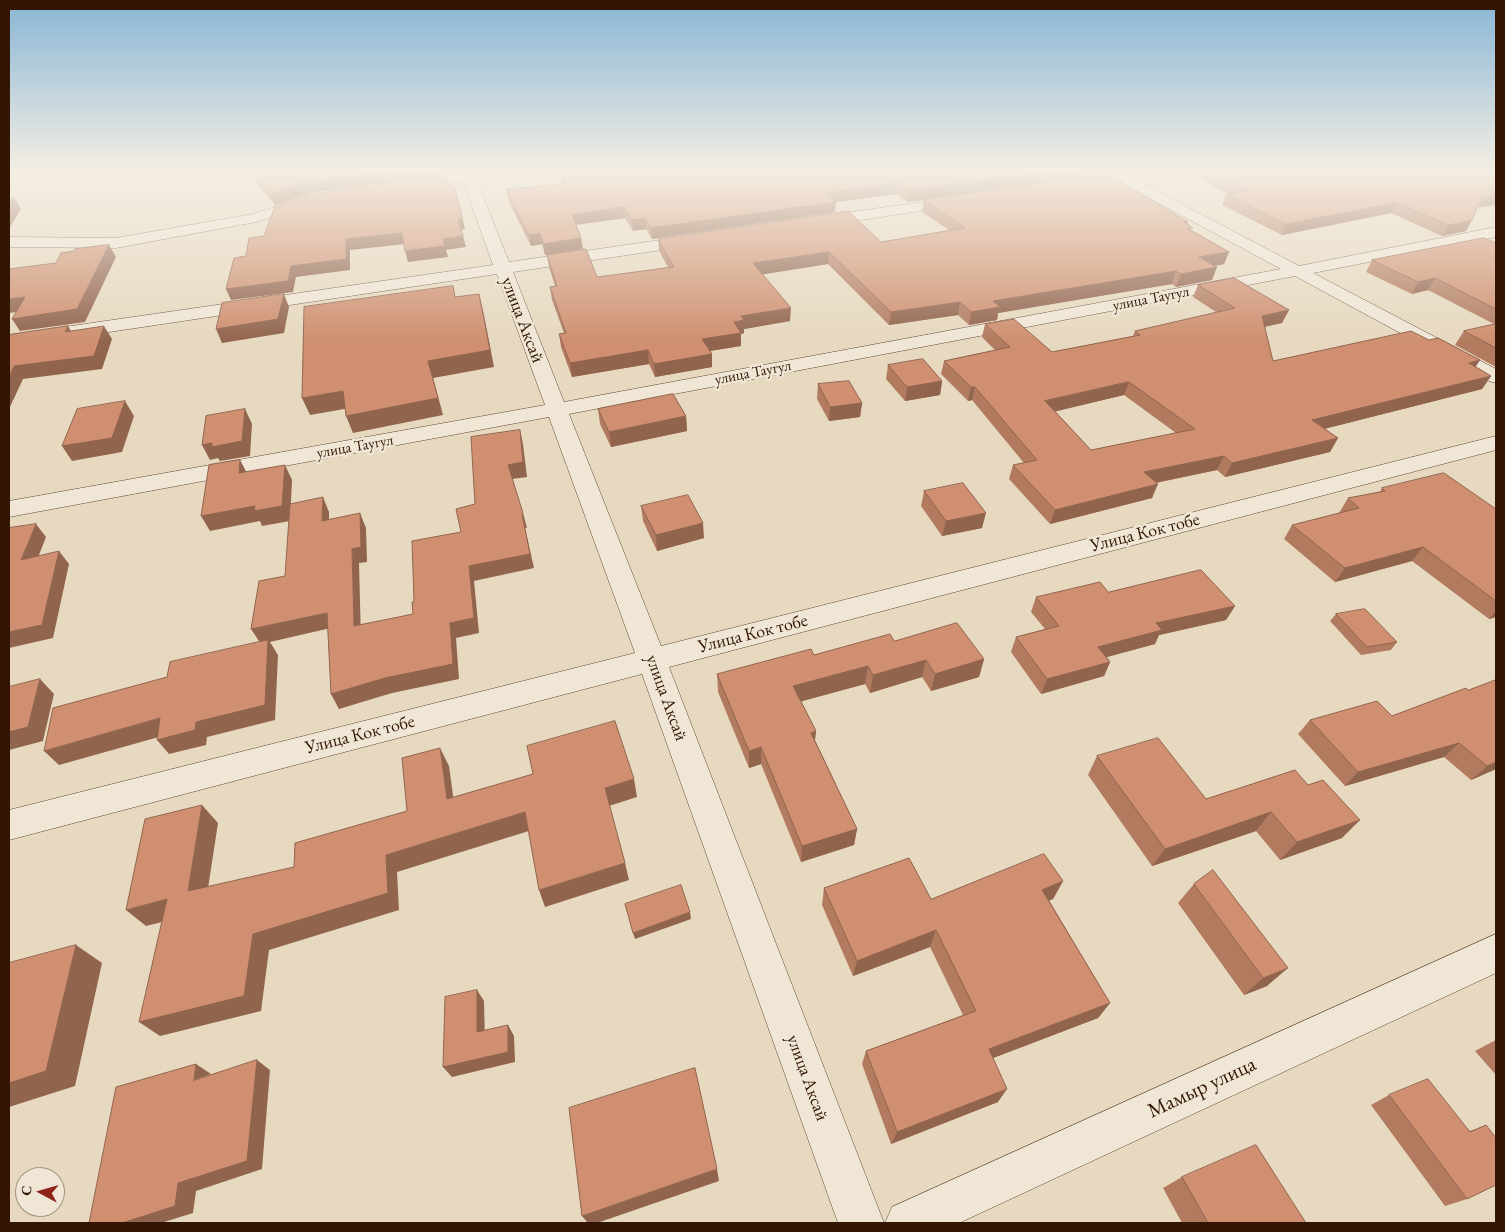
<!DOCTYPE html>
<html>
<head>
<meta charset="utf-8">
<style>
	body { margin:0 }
	#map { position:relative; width:1505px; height:1232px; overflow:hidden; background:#e7d9c0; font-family:"EB Garamond",serif }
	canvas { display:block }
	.frame { position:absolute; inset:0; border:10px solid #321502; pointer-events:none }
	.north { position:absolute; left:15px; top:1167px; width:50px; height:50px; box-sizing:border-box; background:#efe6d6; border:1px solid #a39281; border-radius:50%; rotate:276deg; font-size:14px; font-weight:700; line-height:20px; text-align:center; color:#321502 }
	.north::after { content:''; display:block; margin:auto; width:18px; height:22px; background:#8f2418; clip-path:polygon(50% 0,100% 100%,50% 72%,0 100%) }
</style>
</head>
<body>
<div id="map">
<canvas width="1505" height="1232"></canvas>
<div class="frame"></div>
<div class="north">С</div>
</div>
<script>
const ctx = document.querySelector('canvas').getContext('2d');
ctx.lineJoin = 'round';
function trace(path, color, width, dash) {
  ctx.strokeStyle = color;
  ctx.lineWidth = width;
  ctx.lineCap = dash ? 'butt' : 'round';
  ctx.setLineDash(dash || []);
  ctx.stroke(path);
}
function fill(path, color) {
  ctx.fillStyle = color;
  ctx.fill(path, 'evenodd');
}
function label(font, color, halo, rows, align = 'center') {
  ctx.font = font + ' "EB Garamond",serif';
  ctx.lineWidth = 5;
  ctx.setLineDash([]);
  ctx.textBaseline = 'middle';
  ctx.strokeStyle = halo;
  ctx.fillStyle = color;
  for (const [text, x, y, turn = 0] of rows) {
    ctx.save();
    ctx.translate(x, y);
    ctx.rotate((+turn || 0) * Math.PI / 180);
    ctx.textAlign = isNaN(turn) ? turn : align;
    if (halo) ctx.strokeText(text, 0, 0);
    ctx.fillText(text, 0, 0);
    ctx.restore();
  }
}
const minor = new Path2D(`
	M465,170H518L511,174L477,179V182L509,262L695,235L701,237L703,240L701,243L695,245L513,272L564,402L1281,269L1118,181L1076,187L1069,183L1071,180L1108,174L1115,170L1122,172L1171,170L1164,174L1134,179L1299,266L1496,227V237L1313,273L1496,369V383L1489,381L1295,276L569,414L661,646L1496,436V450L669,667L884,1223H838L642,674L9,840V810L635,653L549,417L9,517V501L545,405L497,274L9,347V335L493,265L463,181L411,188L404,184L411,180L465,172Z
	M309,196L314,197L316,200L314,203L256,222L116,248L9,247V237L116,238L253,214Z
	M959,197L964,198L966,201L964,204L816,227L811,225L808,222L811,219L816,217Z
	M1496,934V973L959,1223H885L892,1207Z`);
const wall = new Path2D(`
	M276,170H446L447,174L315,192L275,205L261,189L256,179Z
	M564,170H1086L1085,176L907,202L896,194L836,202L835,212L652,239L646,229L633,231L625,218L576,225L581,238L583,249L545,255L542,244L531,246L508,200L506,189L562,184L560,172L564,171Z
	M1184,170H1496V205L1479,207H1478L1472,220L1466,231L1442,236L1391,213L1282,235L1222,205L1226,194H1229Z
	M924,200L1188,222L1187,224L1192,231L1229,252L1224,264L1214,266L1212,280L1176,287L1172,284L998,313L997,320L969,325L958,315L889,325L828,264L762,274L790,321L744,329V333L741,334V346L710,351L712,354V367L655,377L649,364L572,377L561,347L559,334L564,333L552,300L550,287L555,286L549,267L547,255L597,277L668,267L659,251L658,239L881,242L949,230L922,212Z
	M1496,243V367L1455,345L1464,331L1494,324L1428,290L1412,294L1366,272L1372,260Z
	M1198,285L1289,310L1282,323L1265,327L1273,361L1476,367L1491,376L1482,389L1324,429L1338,438L1330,452L1225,477L1217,470L1156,483L1152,498L1050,524L1009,479L1013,465L1024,463L972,400L968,401L941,374L944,361L995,350L982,337L985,324L1052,352L1133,336L1135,331L1216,312L1193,297ZM1124,395L1176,433L1091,450L1055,411Z
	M888,365L942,381L940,395L905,401L886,379Z
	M818,384L862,403L860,417L829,421L817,399Z
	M598,409L686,416L687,431L611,447L600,424Z
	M1382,488L1496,509V617L1489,619L1412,561L1335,582L1284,539L1292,525L1339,513L1348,498L1380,492Z
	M924,491L982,528L942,536L921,506Z
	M641,506L704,538L657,551L643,521Z
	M1108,592L1235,606L1226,620L1159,635L1155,644L1107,657L1110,662L1104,676L1041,694L1011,652L1016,637L1045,629L1031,612L1036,597Z
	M1336,614L1397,642L1391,650L1361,655L1330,621Z
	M894,641L984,659L979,677L931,691L922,677L870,693L865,684L801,701L816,731L815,740L857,829L854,845L801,862L761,764L749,768L718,692L717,674L814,655Z
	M1466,688L1496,769L1471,780L1444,757L1345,786L1298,734L1310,720L1392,716Z
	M1097,756L1206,799L1295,770L1342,838L1280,860L1256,831L1152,866L1088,775Z
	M1213,870L1267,986L1244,995L1178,903L1194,884Z
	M1063,881L1053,899L1049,900L1110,1003L1098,1018L993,1058L998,1102L891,1144L862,1064L866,1051L963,1015L930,947L853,976L822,905L824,888L931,899Z
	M1496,1040V1075L1475,1051Z
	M1389,1095L1470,1131L1486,1125L1467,1199L1445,1206L1371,1105Z
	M1182,1177L1306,1223H1182L1163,1188Z`);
const shadedWall = new Path2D(`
	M395,170H446L447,174L315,192L275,205L270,194L311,182Z
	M1056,170H1086L1085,176L907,202L908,191Z
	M897,184L896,194L836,202L835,212L652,239L651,228L826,193Z
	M1496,195V205L1479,207L1485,197Z
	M14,198L21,209L9,229V206Z
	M459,203L465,229L461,230L458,220Z
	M1396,203L1391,213L1282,235L1286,224Z
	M624,207L625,218L573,225L572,215Z
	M645,218L646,229L633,231L632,220Z
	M1472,220L1466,231L1442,236L1449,225Z
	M402,233L405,244L350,250V270L296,277L293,292L231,300L226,289L291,266L346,239Z
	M540,233L542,244L531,246L529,235Z
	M463,236L466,247L446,250L448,257L408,262L405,251L443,239Z
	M581,238L583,249L545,255L543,244Z
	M109,245L116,257L85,322L20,331L12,319Z
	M829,252L828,264L753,276V263Z
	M1229,252L1224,264L1194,269L1199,257Z
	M1217,267L1212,280L1176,287L1181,274Z
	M1176,271L1172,284L998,313L997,320L969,325L971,312L993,301Z
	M1435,278L1428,290L1412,294L1418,282Z
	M284,294L289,307L284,333L222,343L216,329Z
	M479,294L483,310L494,367L433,378L443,415L353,433L346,416L428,361Z
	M25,297L33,310L9,313V299Z
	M960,302L958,315L889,325L891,312Z
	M791,308L790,321L744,329V333L741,334V346L703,352L702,339L734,322L741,316Z
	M1289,310L1282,323L1256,328L1262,316Z
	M68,326L76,339L65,332Z
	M104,326L112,339L102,369L23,379L9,409V377L14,366Z
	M648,350L649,364L572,377L570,363Z
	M712,354V367L655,377L654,364Z
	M1480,360L1471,374L1469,363Z
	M1491,376L1482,389L1304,434L1312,420Z
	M942,381L940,395L905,401L907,387Z
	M1129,382L1124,395L1041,415L1045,401Z
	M971,387H975L972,400L968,401Z
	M343,391L350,408L310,415L302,398Z
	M125,401L134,416L122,452L72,461L62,446Z
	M862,403L860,417L829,421L830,407Z
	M245,409L252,424L250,456L220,461L218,458L210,460L202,445Z
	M686,416L687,431L611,447L609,432Z
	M520,430L523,444L527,477L512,479L508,465Z
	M1338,438L1330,452L1225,477L1232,463Z
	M1224,456L1217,470L1139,486L1144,472Z
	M240,460L248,475L239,473Z
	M285,465L292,480L290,521L262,526L260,521L210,531L201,516Z
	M1158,484L1152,498L1050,524L1055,510Z
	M323,497L329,512V535L322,521Z
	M360,513L366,528L367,562L359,563L361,640L354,626L352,549Z
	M523,513L527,528H525L534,568L474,581L479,633L456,638L459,679L392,693L339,709L331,694L450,623L469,566L522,514Z
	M986,513L982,528L942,536L946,521Z
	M703,523L704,538L657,551L656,535Z
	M36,524L46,537L32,573L21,560Z
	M1423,547L1412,561L1335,582L1345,568Z
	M59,551L69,564L53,638L9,648V632Z
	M1235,606L1226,620L1159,635L1155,644L1092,661L1098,647L1156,623Z
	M1496,611V617L1489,619Z
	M327,613L335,627L270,642L278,655L275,720L207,737L206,745L169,754L157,740L196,722L261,644L251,629Z
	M984,659L979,677L931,691L935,674Z
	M926,660L922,677L870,693L873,675Z
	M1110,662L1104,676L1041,694L1047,679Z
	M868,666L865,684L792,704L793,686Z
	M40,679L54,694L43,741L9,750V732Z
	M160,718L173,733L59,765L44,751Z
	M816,731L814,748L811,733Z
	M1459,743L1444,757L1345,786L1358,772Z
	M761,747V764L749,768V751Z
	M440,748L449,766L456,817L447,799Z
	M1496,762V769L1471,780L1487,766Z
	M634,779L637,797L609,806L605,788Z
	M202,805L218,823L205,908L188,891Z
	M525,812L532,830L397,872L399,910L269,950L261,1011L160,1036L139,1022L253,934L386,855Z
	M1271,812L1256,831L1152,866L1165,849Z
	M1360,820L1342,838L1280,860L1297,842Z
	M857,829L854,845L801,862L802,846Z
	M625,863L629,880L545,907L539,890Z
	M1063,881L1053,899L1033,907L1042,890Z
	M167,899L186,916L146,926L126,910Z
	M690,912L691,919L635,939L633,933Z
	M936,930L930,947L853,976L857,961Z
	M76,945L102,963L75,1086L9,1107V1083Z
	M1288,968L1267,986L1244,995L1263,978Z
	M477,990L484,1001L485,1043L477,1032Z
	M1110,1003L1098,1018L980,1063L989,1049Z
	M508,1025L514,1036L515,1062L452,1077L443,1067Z
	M257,1060L270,1070L262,1169L196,1191L193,1213L161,1223H122L178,1183Z
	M196,1064L211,1074L194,1080Z
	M1007,1089L998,1102L891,1144L897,1132Z
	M717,1169L719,1181L597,1223H588L582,1216Z`);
const building = new Path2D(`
	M276,170H395L311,182L270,194L256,179Z
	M565,170H1056L908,191L897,184L826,193L836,202L651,228L645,218L632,220L624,207L572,215L581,238L543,244L540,233L529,235L506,189L565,184L560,172L565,171Z
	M1206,170H1496V195L1485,197L1482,196L1472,220L1449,225L1396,203L1286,224L1226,194L1246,191Z
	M1106,174L1137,191L1188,222H1184L1193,228H1187L1229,252L1199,257L1217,267L1181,274L1176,271L993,301L1000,307L971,312L960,302L891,312L829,252L753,263L791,308L741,316L744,320L734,322L741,333L702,339L712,354L654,364L648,350L570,363L559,334L566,333L550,287L557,286L547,255L586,249L597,277L674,267L658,239L848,211L881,242L965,228L924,200Z
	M446,175L449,187L454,186L459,203L462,219L458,220L463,236L443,239L445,246L405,251L402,233L346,239V259L291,266L288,281L226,289L234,258L246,256L249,238L264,236L275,206L314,194Z
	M9,198H14L9,206Z
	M1484,238L1496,243V309L1435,278L1418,282L1372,260Z
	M109,245L77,309L12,319L25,297L9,299V269L56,263L61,253L74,251L75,249Z
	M1234,278L1289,310L1262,316L1273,361L1411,331L1429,340L1438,338L1480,360L1469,363L1491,376L1312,420L1338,438L1232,463L1224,456L1144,472L1158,484L1055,510L1013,465L1037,460L975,387H971L944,361L1010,347L985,324L1014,319L1052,352L1140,335L1135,331L1235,308L1198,285ZM1129,382L1195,429L1091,450L1045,401Z
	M453,286L455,297L479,294L490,350L428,361L438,398L346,416L343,391L302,398L304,307Z
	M284,294L278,319L216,329L222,303Z
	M1496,324V348L1464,331Z
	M68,326L65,332L104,326L94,356L14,366L9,377V335Z
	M923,359L942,381L907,387L888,365Z
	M849,381L862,403L830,407L818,384Z
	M673,394L686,416L609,432L598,409Z
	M125,401L112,438L62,446L77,409Z
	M245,409L242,441L212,447V443L202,445L206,416Z
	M520,430L523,462L508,465L523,513L522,514L530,554L469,566L474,618L450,623L453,664L385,678L331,694L327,613L251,629L259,581L285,576L290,504L323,497L322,521L360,513L361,547L352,549L354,626L413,614L412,602H414L412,541L461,532L456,509L475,504L471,437Z
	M240,460L239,473L285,465L282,506L254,511L255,506L201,516L209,465Z
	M1444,473L1496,509V601L1423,547L1345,568L1292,525L1359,508L1348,498L1385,491L1382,488Z
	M963,483L986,513L946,521L924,491Z
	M688,495L703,523L656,535L641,506Z
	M36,524L21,560L59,551L42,625L9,632V528Z
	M1201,570L1235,606L1156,623L1162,630L1098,647L1110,662L1047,679L1016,637L1059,626L1036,597L1100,582L1108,592Z
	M1365,609L1397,642L1367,647L1336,614Z
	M957,623L984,659L935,674L926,660L873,675L868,666L793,686L816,731L811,733L857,829L802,846L761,747L749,751L717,674L811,649L814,655L890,634L894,641Z
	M268,640L265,705L196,722L195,730L157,740L160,718L44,751L53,708L167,677L170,662Z
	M40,679L28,727L9,732V687Z
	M1496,680V762L1487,766L1459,743L1358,772L1310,720L1377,701L1392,716L1466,688L1468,690Z
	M615,721L634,779L605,788L625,863L539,890L525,812L386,855L388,893L253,934L244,996L139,1022L167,899L126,910L145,819L202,805L188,891L294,867L295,843L407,811L402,758L440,748L447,799L533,774L527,746Z
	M1158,738L1206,799L1295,770L1308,785L1323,780L1360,820L1297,842L1271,812L1165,849L1097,756Z
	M1044,854L1063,881L1042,890L1110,1003L989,1049L1007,1089L897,1132L866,1051L976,1011L936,930L857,961L824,888L909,858L931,899Z
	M1213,870L1288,968L1263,978L1194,884Z
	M681,885L690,912L633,933L625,904Z
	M76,945L46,1071L9,1083V963Z
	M477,990V1032L508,1025V1052L443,1067L445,997Z
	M257,1060L247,1161L178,1183L175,1206L122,1223H89L116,1087L196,1064L194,1080Z
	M695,1068L717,1169L582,1216L569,1108Z
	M1428,1079L1470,1132L1486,1125L1496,1138V1185L1467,1199L1389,1095Z
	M1256,1145L1306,1223H1208L1182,1177Z`);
const farStreetnames = [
	["улица Таугул",1151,299,-11],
	["улица Таугул",753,373,-11],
	["улица Таугул",355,447,-10]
];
const streetNames = [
	["улица Аксай",522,320,69],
	["Улица Кок тобе",1145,533,-14],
	["Улица Кок тобе",753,634,-14],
	["улица Аксай",666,698,70],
	["Улица Кок тобе",360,735,-14],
	["улица Аксай",807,1078,70]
];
const nearStreetnames = [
	["Мамыр улица",1202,1088,-25]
];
trace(minor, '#5f4632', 1);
fill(minor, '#efe6d6');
fill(wall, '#b27b60');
fill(shadedWall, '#91644e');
fill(building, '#cf8f70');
trace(building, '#91644e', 1);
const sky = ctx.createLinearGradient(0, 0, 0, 342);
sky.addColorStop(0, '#89b6d6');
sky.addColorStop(0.5, '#f4eee3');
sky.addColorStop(1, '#f4eee300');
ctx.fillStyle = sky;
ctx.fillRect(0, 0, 1505, 342);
label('15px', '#321502', '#efe6d6', farStreetnames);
label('18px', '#321502', '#efe6d6', streetNames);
label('21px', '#321502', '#efe6d6', nearStreetnames);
</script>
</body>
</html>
